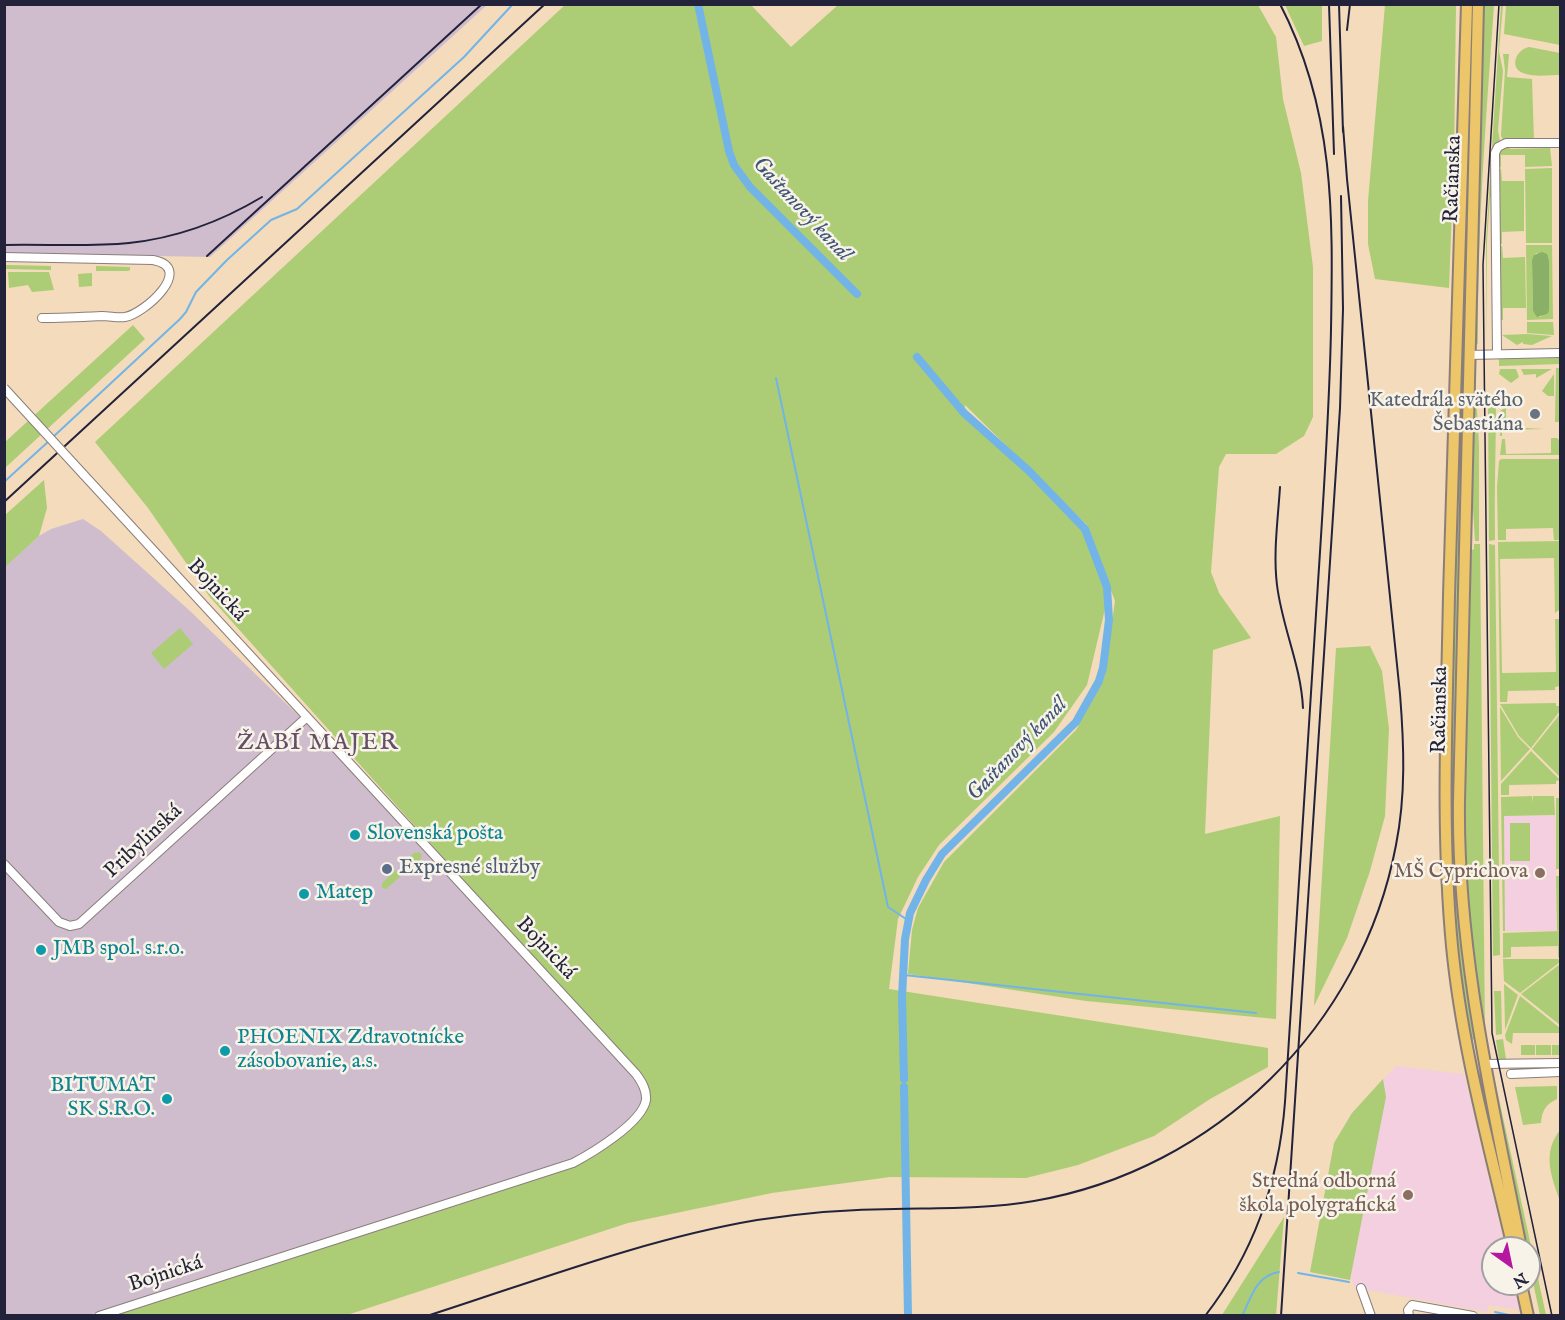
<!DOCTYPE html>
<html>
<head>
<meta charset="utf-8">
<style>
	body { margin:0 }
	#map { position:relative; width:1565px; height:1320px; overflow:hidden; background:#f3dbbb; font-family:"IM FELL English",serif }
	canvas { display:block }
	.frame { position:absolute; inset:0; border:6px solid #22223b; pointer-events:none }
	.north { position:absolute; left:1481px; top:1236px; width:60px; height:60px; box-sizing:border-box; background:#f7f3e8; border:2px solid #a29fa3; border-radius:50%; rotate:147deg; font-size:16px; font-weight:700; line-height:24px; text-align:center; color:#22223b }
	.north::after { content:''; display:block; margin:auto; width:21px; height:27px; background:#b5179e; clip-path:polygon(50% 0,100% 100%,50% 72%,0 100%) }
</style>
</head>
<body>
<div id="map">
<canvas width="1565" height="1320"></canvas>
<div class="frame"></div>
<div class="north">N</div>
</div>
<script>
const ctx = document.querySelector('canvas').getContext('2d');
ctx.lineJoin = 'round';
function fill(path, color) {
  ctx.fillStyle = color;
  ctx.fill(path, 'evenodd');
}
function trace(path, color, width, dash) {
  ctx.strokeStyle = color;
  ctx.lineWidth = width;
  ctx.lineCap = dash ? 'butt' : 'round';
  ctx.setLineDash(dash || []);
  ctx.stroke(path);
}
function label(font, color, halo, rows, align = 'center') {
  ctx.font = font + ' "IM FELL English",serif';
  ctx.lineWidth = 5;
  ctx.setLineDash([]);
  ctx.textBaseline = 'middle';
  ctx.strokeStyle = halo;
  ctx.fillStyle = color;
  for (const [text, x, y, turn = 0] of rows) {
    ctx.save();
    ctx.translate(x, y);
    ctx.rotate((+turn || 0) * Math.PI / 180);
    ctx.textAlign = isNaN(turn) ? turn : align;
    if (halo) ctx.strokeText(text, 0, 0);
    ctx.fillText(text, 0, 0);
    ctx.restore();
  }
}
const built = new Path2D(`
	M1555,815L1556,931H1505L1504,816Z
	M1396,1066L1464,1074L1505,1248H1493V1284H1514L1520,1310L1489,1305L1487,1312L1378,1292L1355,1288L1352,1279L1310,1272L1334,1143L1352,1113Z`);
const industrial = new Path2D(`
	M5,4H487V5L210,257L5,253Z
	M83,519L101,531L190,611L325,741L642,1080L644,1109L589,1157L394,1224L88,1315H5L4,567L39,536L51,529Z`);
const green = new Path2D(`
	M1474,4L1467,331H1465L1472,5Z
	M565,5H751L791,47L838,5H1258L1276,37L1283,99L1301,173L1313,267V417L1304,436L1276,454H1226L1219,467L1211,572L1219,593L1251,638L1213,650L1205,834L1280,816L1276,1019L1086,1001L908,974L912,930L918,908L944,862L1076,730L1104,679L1115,601L1087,525L965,405L964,413L1029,471L1085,529L1109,592L1087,685L1054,732L939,845L918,877L898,919L889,989L1268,1048V1067L1210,1099L1154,1136L1078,1165L1026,1178L890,1177L772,1193L628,1223L347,1315L88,1316L394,1224L589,1157L644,1109L642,1080L209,596L148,508L95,442Z
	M1285,5H1322V41L1304,46Z
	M1385,5H1456L1454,155L1449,288L1375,279L1368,244V201Z
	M1483,5H1494C1486,118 1477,231 1478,345L1475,339Z
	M1501,5H1503L1499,51L1503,71L1498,130L1500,142L1493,196L1490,197L1487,242V345L1486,242Z
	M1506,5H1560V45L1504,34Z
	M1529,47L1560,53V75C1550,75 1536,77 1526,74C1508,70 1515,50 1529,47Z
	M1503,54H1509L1507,77L1532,79L1534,141L1505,142L1501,136L1505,70Z
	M1509,145L1510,149L1550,148L1552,166L1525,167V155H1501V167H1497C1498,155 1497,150 1509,145Z
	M1552,168V243H1526L1525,169Z
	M1497,169H1501L1502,181H1524V231L1502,232V244H1498Z
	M1526,245H1552L1553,319L1527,320ZM1536,253L1548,257L1549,260V311L1540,317L1533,311L1532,260Z
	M1498,246H1502L1503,258L1525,257L1526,308H1503V320H1499Z
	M6,265L51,266V270L6,269Z
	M96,266L130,267V270L128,271H96Z
	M8,272H49L54,290L32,292L28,285L9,288Z
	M92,273V286L79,287L78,274Z
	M1527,322H1553L1554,335L1527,333Z
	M133,325L145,339L5,468V442Z
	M1527,334L1552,336L1532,345L1523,344V342L1517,345L1502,335Z
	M1560,358V364L1499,366V359Z
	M1556,368H1560V422H1555Z
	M1500,369H1516L1519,377L1511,383L1499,374Z
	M1521,369H1552L1536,378V374L1524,375Z
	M1461,374H1464L1454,826L1461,935L1475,1039L1470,1040L1462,994L1452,899L1449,785Z
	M1554,374V396H1548L1542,391Z
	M1475,375L1479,445V541H1475L1471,479Z
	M1490,402H1496C1496,448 1494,494 1495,540L1489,541L1488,405Z
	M1506,407V427L1544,429L1502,430V436H1500V411Z
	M1551,438H1557L1560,441V455H1500L1502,439H1505L1506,454L1551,453Z
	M1501,459H1560V540H1554L1553,528L1506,529V540H1498L1497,487L1499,461Z
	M44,480L47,508L39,536L5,567V515Z
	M1560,541V605H1559V610L1555,613L1554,558L1500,559L1502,673L1556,672L1555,619H1560V686L1555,687V690L1508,691L1507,702H1500L1498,542Z
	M1474,544H1480L1485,1036L1472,962L1463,831L1468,598L1472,550L1474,549Z
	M1489,544L1495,545L1500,955L1493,956Z
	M180,628L193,644L164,669L151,653Z
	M1370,646L1382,671L1389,729L1385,816L1370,871L1347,938L1314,1006L1336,648Z
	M1556,703V706H1560V711L1531,748L1519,736L1500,704Z
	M1500,707L1518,737L1530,749L1501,781Z
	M1560,714V777L1532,749Z
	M1531,751L1560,780L1556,781V784L1509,785V795H1501V784Z
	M1532,796V802L1533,796H1554L1555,815L1504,816L1505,931H1503L1501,797Z
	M1556,798H1560V869H1556Z
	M1510,823H1530V861H1510Z
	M419,852L422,855L420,860L410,869L404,862L414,853Z
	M396,870L401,876L386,889L382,888V883Z
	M1556,876H1560V930L1557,931Z
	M1560,931V958L1558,957V946L1511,947V957L1503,958V933Z
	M1503,959H1558L1560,962L1520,993L1504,981Z
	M1560,964V1025L1521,994Z
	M1504,984L1518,995L1505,1030V1026Z
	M1494,991H1501L1502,1034L1496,1035Z
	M1520,996L1560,1028V1055H1552V1045H1559V1033H1513L1512,1044L1506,1040L1505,1035Z
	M1503,1039L1506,1059L1499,1060L1496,1040Z
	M1521,1045H1535V1055H1521Z
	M1536,1045H1551V1055H1536Z
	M1482,1072L1509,1210L1478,1082L1479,1075Z
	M1494,1076L1546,1315H1540L1529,1264V1248H1526L1492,1083Z
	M1383,1079L1386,1097L1350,1280L1310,1272L1334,1143L1352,1113Z
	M1557,1086V1099C1545,1105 1542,1111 1541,1123L1523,1125L1515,1087Z
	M1560,1130V1201C1551,1176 1542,1153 1560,1130Z
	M1284,1217L1276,1315H1222Z`);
const forest = new Path2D(`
	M1542,252L1547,254L1549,260V311L1547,314L1537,317L1533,311L1532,260L1534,255Z`);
const stream = new Path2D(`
	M776,378L888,907L909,921
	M53,437L180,319L186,312L196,292L227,260L271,220L297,209L464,57L513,4
	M4,482L49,441
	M904,975L1256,1013
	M1298,1273L1349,1282
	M1495,1312L1509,1315
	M1242,1316C1252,1296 1256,1276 1279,1272`);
const canal = new Path2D(`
	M698,4L729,151L734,165L750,187L857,294
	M904,1079L902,997L905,939L910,913L926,880L942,854L1076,722L1099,681L1103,668L1109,620L1107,587L1085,529L1029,471L964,413L917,357
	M904,1087L908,1316`);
const minor = new Path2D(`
	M4,257L153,260C196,268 144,314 125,317C118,318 110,316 102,316C82,317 62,318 42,318
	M1497,354L1495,153L1498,147L1506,143H1560
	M1469,355L1560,353
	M83,474L636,1074C642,1082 647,1090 646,1100C642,1123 592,1153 573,1163L99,1316
	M4,864L59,922L70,926L79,924L307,717
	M1485,1064L1560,1063
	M1511,1074L1560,1072
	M1361,1288L1371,1316
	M1409,1316L1408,1310L1412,1305L1473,1316`);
const major = new Path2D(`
	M1467,4C1462,201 1454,398 1449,595C1447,712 1441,829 1452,946C1462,1049 1490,1148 1513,1248
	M1478,4L1459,801C1457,953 1492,1100 1521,1248
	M1521,1284L1528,1316`);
const tram = new Path2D(`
	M1499,4L1483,265L1492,1033L1552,1316`);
const rail = new Path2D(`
	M1329,4L1334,154
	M1339,4L1343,132
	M1347,30L1350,4
	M4,245C46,244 88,247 129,243C176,238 222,221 262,197
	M207,256L482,4
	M1280,487C1278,519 1273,553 1277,585C1282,627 1301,665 1303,708
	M4,502L545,4
	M427,1316C536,1281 645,1239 757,1220C803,1213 849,1209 895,1209C941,1208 988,1209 1034,1201C1215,1170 1362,1026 1396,845C1406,795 1404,744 1400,694L1347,179L1343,126
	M1205,1316C1254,1253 1279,1181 1285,1102C1296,940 1306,777 1316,614C1322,519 1329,425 1331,330C1333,215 1335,110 1280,4
	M1281,1316L1340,408L1343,309L1341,196`);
const minorBridge = new Path2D(`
	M4,388L83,474`);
const markers = [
	[1535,414,6,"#6b7280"],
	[355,835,6,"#0f9aa8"],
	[387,869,6,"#5c6f8a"],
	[1540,873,6,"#8d6e63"],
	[304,894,6,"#0f9aa8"],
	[41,950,6,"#0f9aa8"],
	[225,1051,6,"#0f9aa8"],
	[167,1099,6,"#0f9aa8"],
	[1408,1195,6,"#8d6e63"]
];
const streetNames = [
	["Račianska",1454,179,-88],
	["Bojnická",216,591,47],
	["Račianska",1441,710,-89],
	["Pribylinská",144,842,-43],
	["Bojnická",545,949,47],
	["Bojnická",166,1275,-18]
];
const worshipNames = [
	["Katedrála svätého",1523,402],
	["Šebastiána",1523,426]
];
const cultureNames = [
	["Slovenská pošta",367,835],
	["Matep",316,894],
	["JMB spol. s.r.o.",53,950],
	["PHOENIX Zdravotnícke",237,1039],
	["zásobovanie, a.s.",237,1063],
	["BITUMAT",155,1087,"right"],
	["SK S.R.O.",155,1111,"right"]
];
const serviceNames = [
	["Expresné služby",399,869]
];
const educationNames = [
	["MŠ Cyprichova",1528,873],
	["Stredná odborná",1396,1183],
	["škola polygrafická",1396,1207]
];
const waterNames = [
	["Gaštanový kanál",801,210,47],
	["Gaštanový kanál",1018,750,-46]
];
const quarterNames = [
	["ŽABÍ MAJER",318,744]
];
fill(built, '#f3cfdf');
fill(industrial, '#cfbdce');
fill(green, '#accd75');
fill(forest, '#89b066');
trace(stream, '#72b4e7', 2);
trace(canal, '#72b4e7', 8);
trace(minor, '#8a7e7b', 10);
trace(major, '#8a7e7b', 14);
trace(minor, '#fff', 8);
trace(major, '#ecc669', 10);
trace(tram, '#22223b', 1.5);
trace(rail, '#22223b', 2);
trace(minorBridge, '#8a7e7b', 10, []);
trace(minorBridge, '#fff', 8);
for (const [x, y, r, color] of markers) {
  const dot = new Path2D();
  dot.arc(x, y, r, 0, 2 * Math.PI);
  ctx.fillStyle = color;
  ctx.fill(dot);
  trace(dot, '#f7f3e8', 2);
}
label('21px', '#22223b', '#f7f3e8', streetNames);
label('21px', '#5b616d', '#f7f3e8', worshipNames, 'right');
label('21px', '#0d838f', '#f7f3e8', cultureNames, 'left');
label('21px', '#4e5e75', '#f7f3e8', serviceNames, 'left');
label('21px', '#785e54', '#f7f3e8', educationNames, 'right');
label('italic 22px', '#3e5577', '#f7f3e8', waterNames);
ctx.letterSpacing = '1.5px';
label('24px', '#664e68', '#f7f3e8', quarterNames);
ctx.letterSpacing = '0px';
</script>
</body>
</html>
